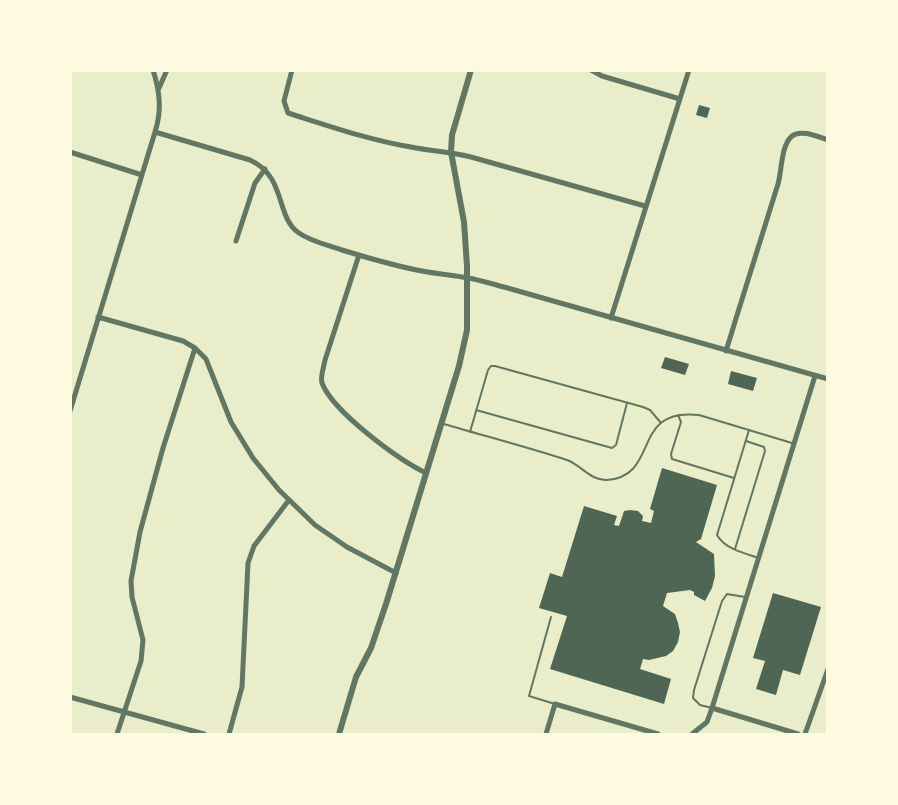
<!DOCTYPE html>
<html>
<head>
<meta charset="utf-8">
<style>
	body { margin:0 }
	#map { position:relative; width:898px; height:805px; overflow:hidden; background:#e9edc9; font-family:"Fira Sans Condensed",sans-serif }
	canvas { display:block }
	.frame { position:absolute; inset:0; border:72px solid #fefae0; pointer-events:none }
</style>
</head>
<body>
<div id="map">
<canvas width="898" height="805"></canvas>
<div class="frame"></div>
</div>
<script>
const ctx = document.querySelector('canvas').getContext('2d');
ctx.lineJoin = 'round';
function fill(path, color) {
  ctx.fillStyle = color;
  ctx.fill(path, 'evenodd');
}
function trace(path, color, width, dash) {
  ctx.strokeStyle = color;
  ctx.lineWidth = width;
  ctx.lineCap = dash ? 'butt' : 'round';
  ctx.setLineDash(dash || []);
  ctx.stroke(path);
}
const building = new Path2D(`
	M699,105L710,108L707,118L696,115Z
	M665,357L689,364L685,375L661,368Z
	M731,371L757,378L753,391L728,384Z
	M662,468L717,485L701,539L696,542L714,554L715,576L712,588L705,601L694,595V592L690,590L667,593L663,606L675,614L678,623L680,632L678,642L673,651L666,656L649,660L643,659L640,669L671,679L664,704L550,669L567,616L539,608L550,573L562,577L584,506L617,516L614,525L619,526L624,511L630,510L638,511L643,516L642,521L651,523L654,511L650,509Z
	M773,593L821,607L800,675L783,670L776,695L756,689L765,661L753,658Z`);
const service = new Path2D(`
	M476,410L612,448L616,445L627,403
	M678,415L681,422L671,454L672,459L734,478
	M444,424C485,436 527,447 567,460C581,465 591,481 607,480C661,476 630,407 699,415L792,443
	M749,430L717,535C724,548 743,553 756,557
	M470,432L488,370L491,366H495L643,407L650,410L661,423
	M735,549L765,451L764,447L746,441
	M551,617L529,696L555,704
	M712,708L700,705L693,698L694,690L722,601L727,594L745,597`);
const minor = new Path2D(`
	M153,70C160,92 162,111 155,132L250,160C287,177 275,217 299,233C312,242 328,245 342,250C368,258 395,266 422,271C437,274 453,275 468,278C480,280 492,284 504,287L828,379
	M292,70L284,101L288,113C329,126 369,140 411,147C431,151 451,152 471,157L645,206
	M591,70L602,76L680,99
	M159,88L167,70
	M70,152L142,175
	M236,241L255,183L265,169
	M359,255L325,360C324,367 320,376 322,383C333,412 399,460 426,473
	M98,317L183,341L195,348L206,359L231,422L253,458L279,490L315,525L347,547L396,573
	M611,318L689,70
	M726,351C743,295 761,239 778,184C782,170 781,145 792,136C802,129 818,137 828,140
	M70,411L155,132
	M70,697L204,734
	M712,708L798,734
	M117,734L141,661L143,640L132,597L131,581L140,532L163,448L195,348
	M229,734L242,687L248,563L254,546L289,500
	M546,734L555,704L658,734
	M692,734L707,722L712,708L815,376
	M805,734L828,669`);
const tertiary = new Path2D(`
	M339,734L356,677L371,648L386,604L459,366L467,330V266L464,222L451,152L452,135L471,70`);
fill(building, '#4f6655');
trace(service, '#617663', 2);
trace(minor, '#617663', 5);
trace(tertiary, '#617663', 6);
</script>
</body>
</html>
